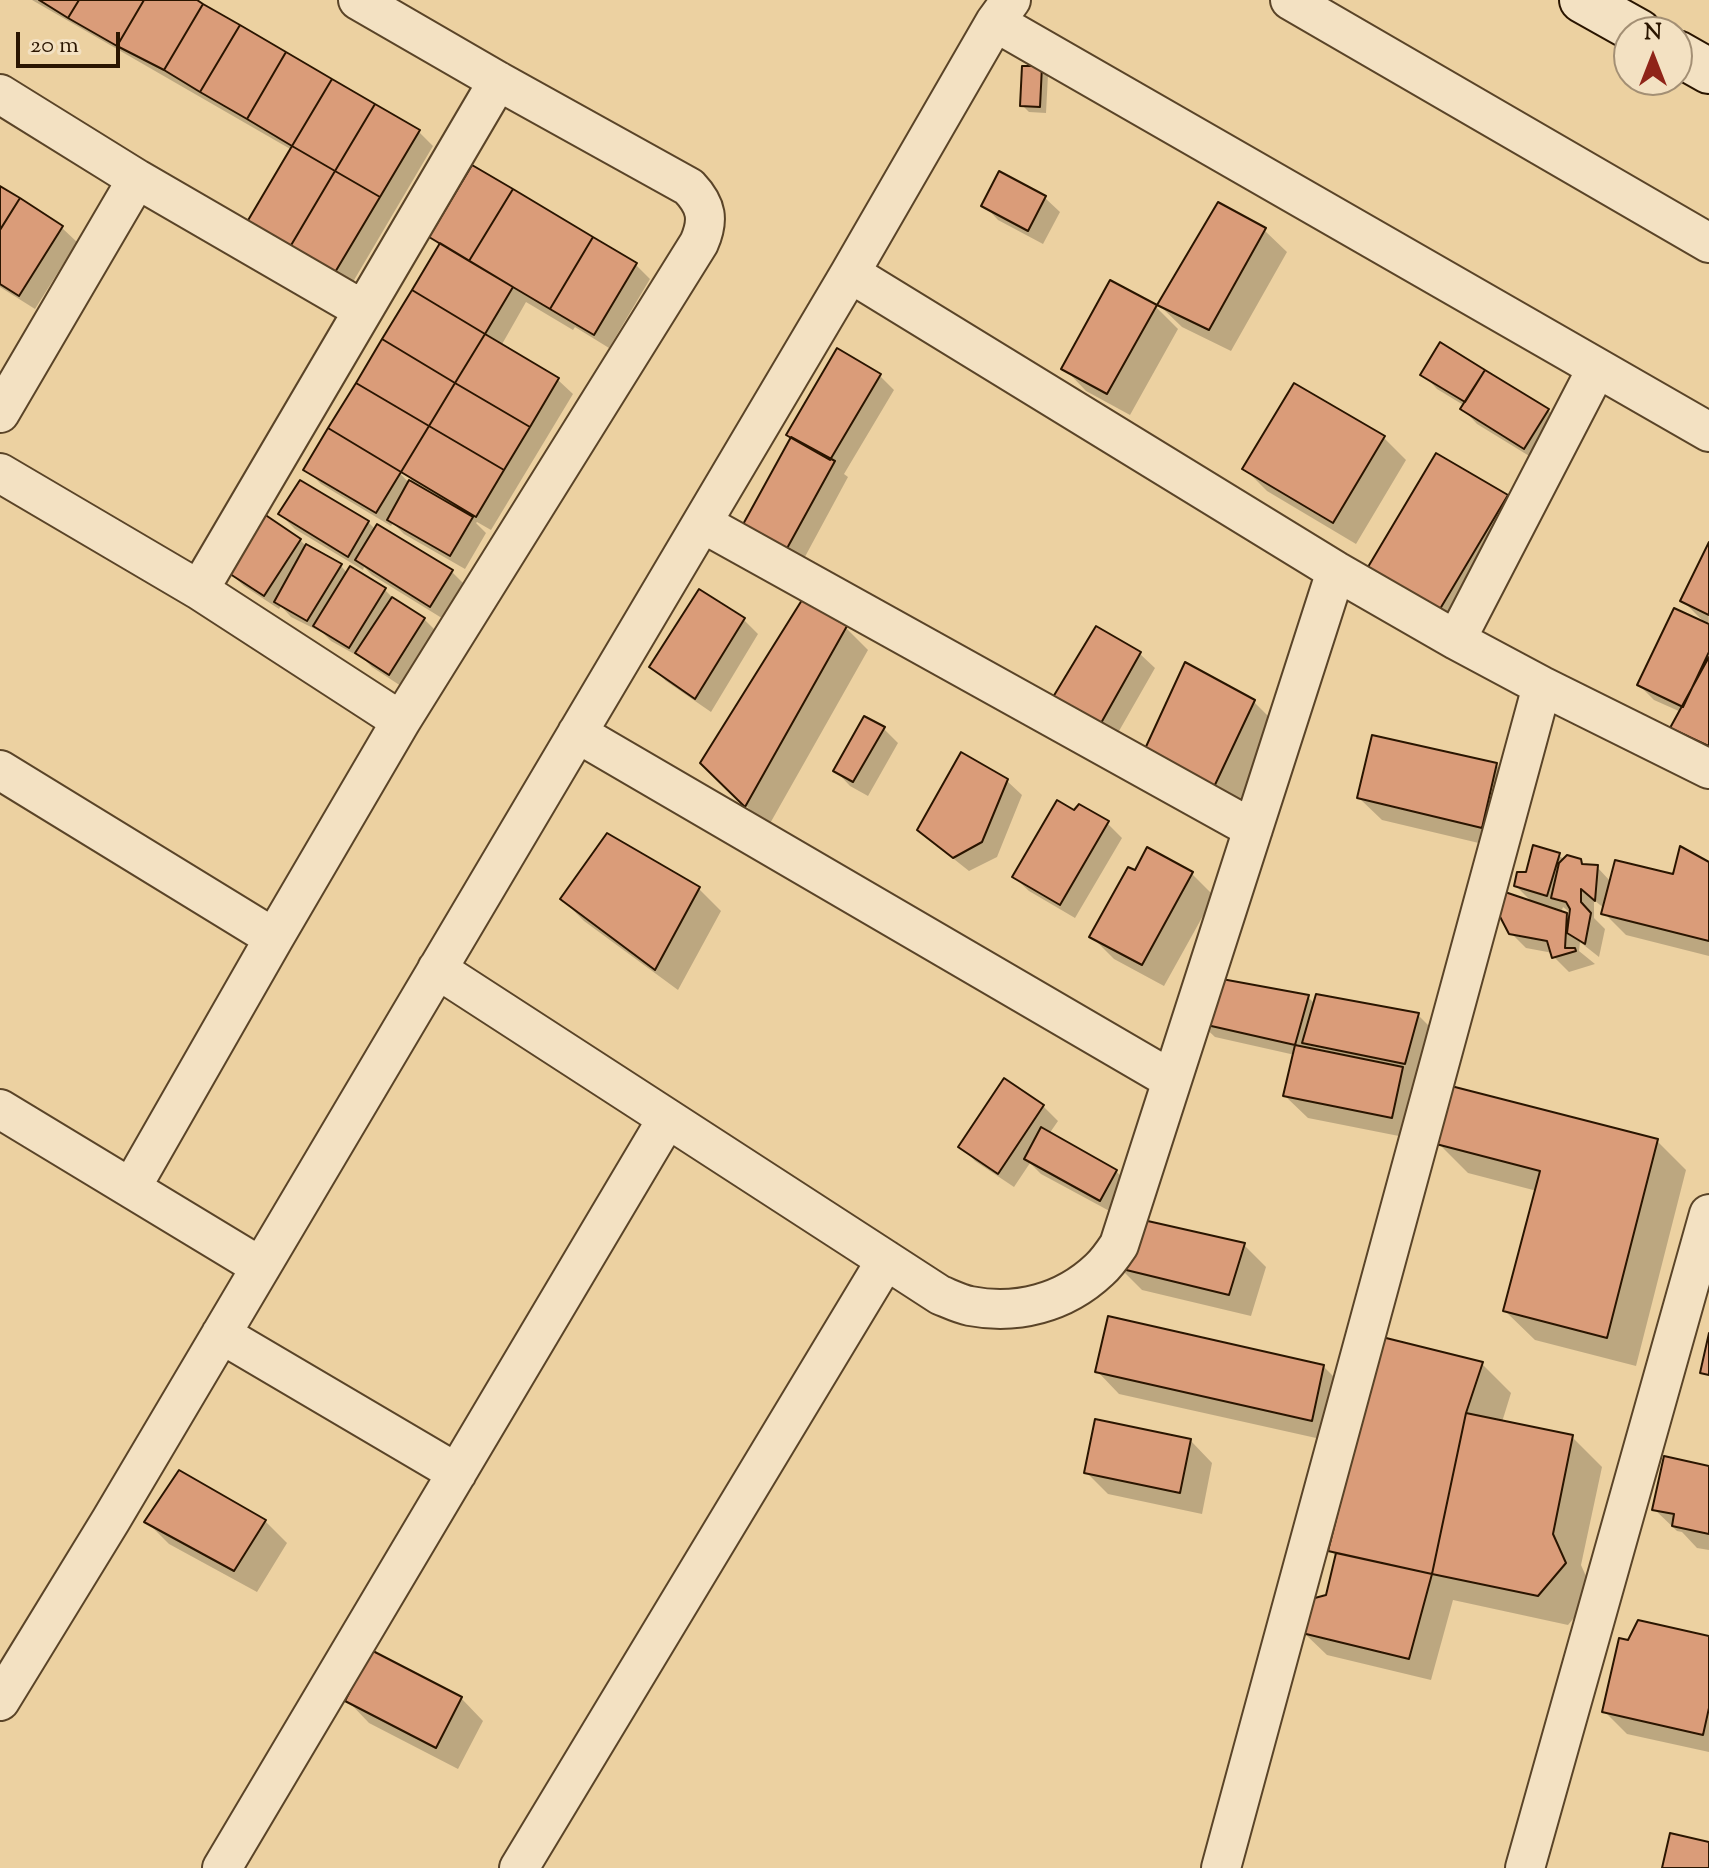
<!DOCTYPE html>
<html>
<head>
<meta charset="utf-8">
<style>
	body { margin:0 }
	#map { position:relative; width:1709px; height:1868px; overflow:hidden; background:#ecd1a1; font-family:"Sorts Mill Goudy",serif }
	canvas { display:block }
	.north { position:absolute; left:1613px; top:16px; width:80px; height:80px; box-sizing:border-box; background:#f3e1c2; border:2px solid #a38f74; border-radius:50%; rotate:0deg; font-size:22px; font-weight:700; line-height:32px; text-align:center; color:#2a1500 }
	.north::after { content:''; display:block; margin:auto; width:28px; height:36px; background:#8f2418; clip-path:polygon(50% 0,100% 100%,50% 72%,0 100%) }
	.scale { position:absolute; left:16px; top:32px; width:104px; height:36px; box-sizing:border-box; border:4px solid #2a1500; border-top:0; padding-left:10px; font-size:24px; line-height:28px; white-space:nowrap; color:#2a1500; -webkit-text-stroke:6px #f3e1c2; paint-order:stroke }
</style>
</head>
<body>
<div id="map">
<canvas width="1709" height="1868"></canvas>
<div class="north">N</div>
<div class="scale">20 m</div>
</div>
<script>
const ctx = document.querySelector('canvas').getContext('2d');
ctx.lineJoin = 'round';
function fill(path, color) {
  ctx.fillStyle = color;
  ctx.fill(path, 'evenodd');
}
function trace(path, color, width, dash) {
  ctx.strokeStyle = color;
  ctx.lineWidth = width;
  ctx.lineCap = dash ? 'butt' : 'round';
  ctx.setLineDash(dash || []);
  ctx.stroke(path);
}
const shadow = new Path2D(`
	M32,0H195L418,131L433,146L350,287L264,237L292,150Z
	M1041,68L1048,75L1046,113L1029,112L1022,105Z
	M1000,174L1045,198L1060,212L1043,244L998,220L984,205Z
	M0,189L62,228L77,242L35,309L0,287Z
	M1264,230L1287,252L1231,351L1182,327L1159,305Z
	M431,236L636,265L650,279L609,348L575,327L573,330L526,302L501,346L558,380L573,394L491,530L477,522L476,523L486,533L465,569L404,534L393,523L391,526L321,484L306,469L440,246ZM396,464L411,479V485L393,466Z
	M1156,307L1178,329L1130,415L1086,391L1064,368Z
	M1423,374L1548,410L1562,425L1539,462L1477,424L1463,409L1465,406L1437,389Z
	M880,376L894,390L844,474L848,477L800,566L758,543Z
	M1295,385L1384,438L1406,460L1356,544L1267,491L1245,469Z
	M1507,497L1529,519L1460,634L1368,572Z
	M280,514L368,522L376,530L452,572L466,586L445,620L372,575L364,567L363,570L295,529Z
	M300,540L306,546L341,566L348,574L384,589L397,602L424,619L439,634L404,688L372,667L365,660L331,641L323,633L291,617L281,606L279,609L244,586L229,572Z
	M1709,547V757L1695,750L1673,728L1681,712L1654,700L1639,685L1707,625L1682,600Z
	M743,619L758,634L711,712L666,681L652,667Z
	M845,627L868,650L768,827L702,763Z
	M1096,629L1140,654L1155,668L1111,745L1064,721Z
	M1254,702L1276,724L1236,809L1169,773Z
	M883,728L898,743L868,796L850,786L836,771Z
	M1496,765L1518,788L1504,849L1382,820L1359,798Z
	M1007,781L1022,795L997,857L969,871L935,844L920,830Z
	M1075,813L1107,823L1122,838L1075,918L1029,891L1014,877Z
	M1559,855L1564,860H1580L1586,866L1597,867L1611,882L1674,877L1709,865V956L1626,935L1604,913L1605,909L1594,900V918L1605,929L1599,957L1580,942L1579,951L1595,964L1569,972L1554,957L1553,953L1526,948L1511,933L1534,904L1516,886L1528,874ZM1563,907L1571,913V919L1561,913Z
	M1135,873L1192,874L1214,896L1164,986L1114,959L1092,937Z
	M699,889L721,911L678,990L584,921L562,899Z
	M1308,997L1315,1004L1418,1015L1440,1037L1414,1139L1308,1118L1285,1096L1295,1055L1215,1037L1200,1023Z
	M1005,1081L1043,1106L1058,1121L1049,1134L1116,1171L1130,1186L1115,1214L1041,1174L1030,1163L1014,1187L975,1161L961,1146Z
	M1657,1141L1686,1170L1636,1366L1535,1340L1505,1311L1537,1191L1468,1173L1439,1144Z
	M1244,1245L1266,1267L1251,1316L1142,1290L1120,1268Z
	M1482,1364L1511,1393L1502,1422L1572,1437L1602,1467L1581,1565L1594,1594L1568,1625L1453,1600L1431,1680L1327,1655L1304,1633L1327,1597L1337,1557L1330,1550Z
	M1323,1366L1346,1389L1334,1442L1119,1394L1097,1371Z
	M1190,1440L1212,1463L1202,1514L1108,1494L1086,1472Z
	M1709,1468V1550L1697,1548L1682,1532L1677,1531L1654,1509Z
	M265,1521L287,1543L257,1592L169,1544L147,1522Z
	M1709,1638V1752L1627,1734L1605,1712L1629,1642Z
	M461,1698L483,1721L458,1769L369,1723L347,1700Z`);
const building = new Path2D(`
	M39,0H79L68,18Z
	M79,0H144L117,46L68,18Z
	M144,0H197L203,4L164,70L117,46Z
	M203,4L240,25L200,92L164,70Z
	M240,25L286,52L247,119L200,92Z
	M286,52L332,79L292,146L247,119Z
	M1022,66H1042L1040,107L1020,106Z
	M332,79L375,104L335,171L292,146Z
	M375,104L420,130L380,197L335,171Z
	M292,146L335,171L290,247L247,222Z
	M472,165L513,189L469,261L429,237Z
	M335,171L380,197L334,274L290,247Z
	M999,171L1046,196L1028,231L981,206Z
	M0,186L20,198L0,230Z
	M513,189L593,237L550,309L469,261Z
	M20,198L63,226L19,296L0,284V230Z
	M1218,202L1266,228L1209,330L1157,305Z
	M593,237L637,263L594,335L550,309Z
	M440,243L513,287L485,334L412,290Z
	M1110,280L1157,305L1107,394L1061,369Z
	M412,290L485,334L455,383L382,339Z
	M485,334L559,378L530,427L455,383Z
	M382,339L455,383L429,426L356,383Z
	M1440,342L1485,370L1465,402L1420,375Z
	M837,348L881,374L830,460L786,435Z
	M1485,370L1549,409L1524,449L1460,409Z
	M356,383L429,426L401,472L328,428Z
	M455,383L530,427L504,470L429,426Z
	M1294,383L1385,436L1333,523L1242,469Z
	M429,426L504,470L476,517L401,472Z
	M328,428L401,472L376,513L303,470Z
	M791,437L835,461L785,552L741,528Z
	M1436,453L1508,495L1437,614L1365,572Z
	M300,480L369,521L348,557L278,514Z
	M409,480L473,517L450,556L387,520Z
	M264,514L301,539L264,596L227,572Z
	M377,524L453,570L430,607L355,560Z
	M1709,542V615L1680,601Z
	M306,544L342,564L307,621L274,602Z
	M350,566L386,588L349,648L313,626Z
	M699,589L745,618L695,699L649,667Z
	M392,597L425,618L389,675L355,653Z
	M802,600L847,626L745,807L700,763Z
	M1674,608L1709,624V652L1683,707L1637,685Z
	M1096,626L1141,652L1096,732L1047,707Z
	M1709,657V746L1670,728Z
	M1185,662L1255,700L1213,789L1144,751Z
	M864,716L885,727L853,782L833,771Z
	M1372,735L1497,763L1482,828L1357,798Z
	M961,752L1008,779L982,842L953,858L917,830Z
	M1057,800L1074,810L1079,804L1109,821L1060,905L1012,877Z
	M607,833L700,887L655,970L560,899Z
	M1533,845L1560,853L1547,896L1514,886L1517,872H1526Z
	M1680,846L1709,862V941L1601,914L1615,860L1673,874Z
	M1147,847L1193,872L1142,965L1089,937L1128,867L1135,870Z
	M1567,855L1581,859L1582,864L1598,865L1595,901L1581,889V902L1591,913L1585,944L1567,933L1570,909L1566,902L1551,898L1559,863Z
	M1502,891L1567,913L1565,948H1575L1576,951L1552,958L1547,941L1509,934L1496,909Z
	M1211,977L1309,995L1295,1045L1198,1023Z
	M1316,994L1419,1013L1405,1064L1302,1043Z
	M1295,1045L1403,1067L1392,1118L1283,1096Z
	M1004,1078L1044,1105L998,1174L958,1147Z
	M1451,1086L1658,1139L1607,1338L1503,1311L1540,1171L1436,1144Z
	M1041,1127L1117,1170L1100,1201L1024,1159Z
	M1130,1217L1245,1243L1229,1295L1118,1268Z
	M1108,1316L1324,1365L1312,1421L1095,1372Z
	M1709,1333V1375L1700,1373Z
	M1382,1337L1483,1362L1466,1413L1432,1574L1328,1551Z
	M1466,1413L1573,1435L1553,1534L1566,1563L1538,1596L1432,1574Z
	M1095,1419L1191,1439L1180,1493L1084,1473Z
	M1664,1456L1709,1466V1534L1672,1526L1674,1514L1652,1510Z
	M179,1470L266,1520L234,1571L144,1522Z
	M1336,1553L1432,1574L1409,1659L1302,1633L1311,1599L1326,1595Z
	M1638,1620L1709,1636V1708L1703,1735L1602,1712L1619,1638L1628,1640Z
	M371,1650L462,1697L436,1748L345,1701Z
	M1670,1833L1709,1842V1868H1662Z`);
const minor = new Path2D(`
	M1290,0L1709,243
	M995,22L1709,432
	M0,94L137,179L363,310
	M850,273L1336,571L1456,640L1542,686L1709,769
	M0,413L137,179
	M0,473L199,590L401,721
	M702,523L1253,829
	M199,590L498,81
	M1456,640L1597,368
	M577,733L1172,1080
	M0,770L274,938
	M437,969L940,1295C950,1299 960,1304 970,1306C1017,1315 1064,1303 1099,1270C1107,1263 1113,1254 1119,1245L1336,571
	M0,1109L261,1267
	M131,1188L274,938L401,721L699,243C709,220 707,206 689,187L498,81L358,0
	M221,1334L457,1473
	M0,1701L111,1520L850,273L995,22L1011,0
	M222,1868L667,1119
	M519,1868L886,1260
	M1221,1868L1542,686
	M1525,1868L1709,1214`);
const secondary = new Path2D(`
	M1582,0L1639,32
	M1677,53L1709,71`);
fill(shadow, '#0003');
fill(building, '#da9c79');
trace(building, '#2a1500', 2);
trace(minor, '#5a4428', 42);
trace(secondary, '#2a1500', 48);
trace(minor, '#f3e1c2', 38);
trace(secondary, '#f3e1c2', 44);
</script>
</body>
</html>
